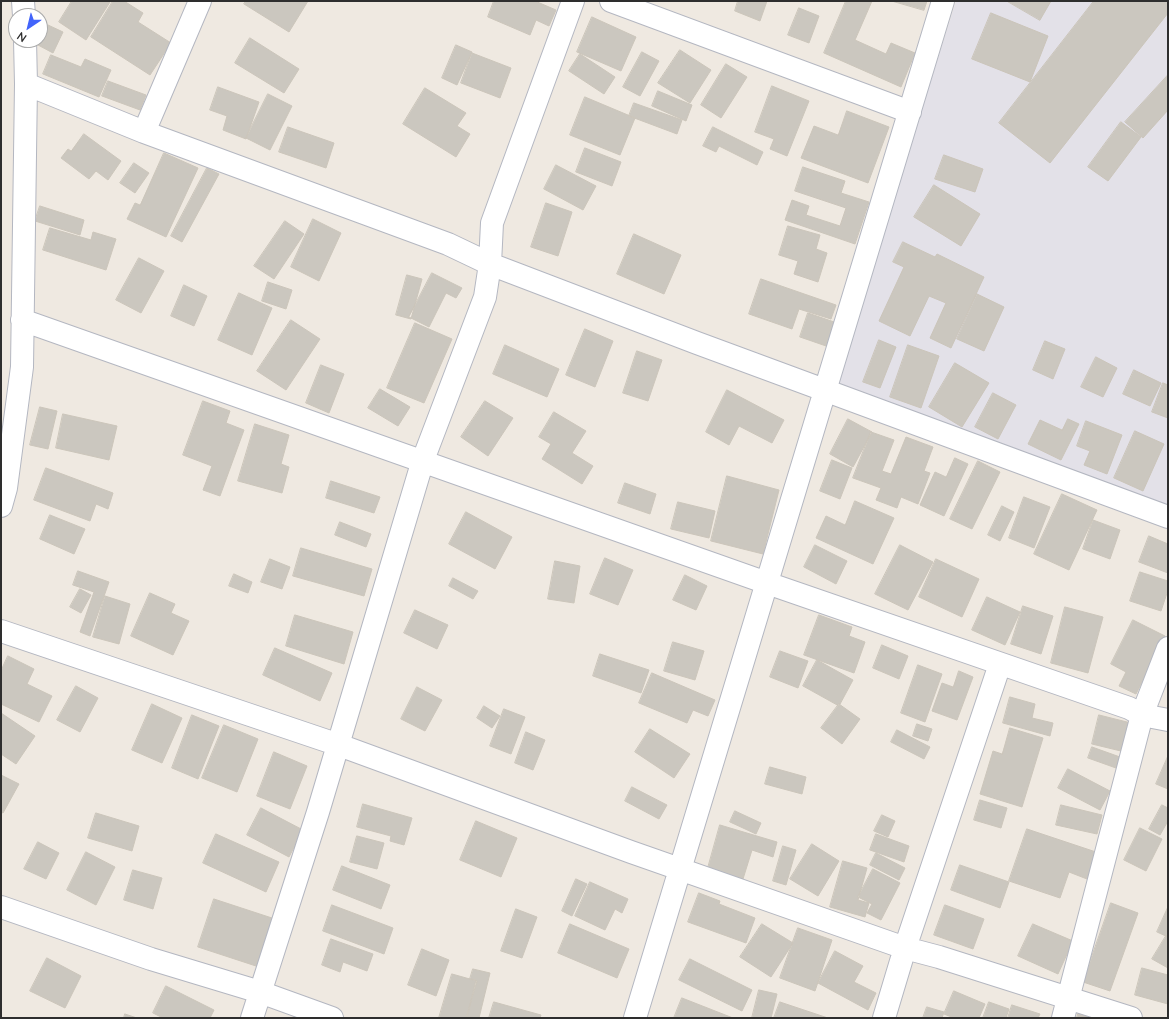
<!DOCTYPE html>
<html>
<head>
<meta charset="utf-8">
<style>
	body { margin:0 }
	#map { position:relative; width:1169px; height:1019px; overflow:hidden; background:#efe9e1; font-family:Lato,sans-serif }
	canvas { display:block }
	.frame { position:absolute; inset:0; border:2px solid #2e2e2e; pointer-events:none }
	.north { position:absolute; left:8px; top:8px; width:40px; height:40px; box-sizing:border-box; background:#fff; border:1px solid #ababab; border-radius:50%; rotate:215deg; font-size:11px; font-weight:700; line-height:16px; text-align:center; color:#2e2e2e }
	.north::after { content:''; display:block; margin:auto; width:14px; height:18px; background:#4264fb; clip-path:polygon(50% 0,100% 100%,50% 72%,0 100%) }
</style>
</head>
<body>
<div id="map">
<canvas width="1169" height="1019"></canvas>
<div class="frame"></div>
<div class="north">N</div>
</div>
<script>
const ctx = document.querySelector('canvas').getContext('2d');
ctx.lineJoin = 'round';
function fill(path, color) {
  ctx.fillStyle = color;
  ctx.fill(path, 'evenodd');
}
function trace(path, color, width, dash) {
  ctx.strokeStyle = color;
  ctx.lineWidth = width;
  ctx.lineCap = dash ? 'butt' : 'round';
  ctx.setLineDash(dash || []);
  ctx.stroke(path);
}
const industrial = new Path2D(`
	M956,1H1168V508L834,387Z`);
const building = new Path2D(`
	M72,1L110,2L86,40L59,22Z
	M113,1H124L143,13L138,22L171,43L150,75L91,37Z
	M246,1H308L289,32L244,4Z
	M494,1H535L556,10L549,26L536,20L530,35L488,17Z
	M738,1H767L760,21L735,11Z
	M846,1H872L855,40L886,54L891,43L915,53L901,87L824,53Z
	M892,1H927L924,10Z
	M1007,1H1051L1040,20Z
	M1094,1H1168V13L1050,163L999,123Z
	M799,8L819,16L809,43L788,35Z
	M991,13L1048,36L1030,82L972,59Z
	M592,17L636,37L621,71L577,52Z
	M48,25L63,32L53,53L38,45Z
	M250,38L299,69L284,93L235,63Z
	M456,45L472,52L457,85L442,78Z
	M680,50L711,70L690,103L658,83Z
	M642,52L659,61L640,96L623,87Z
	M472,53L511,68L500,98L461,83Z
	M580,54L615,77L604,94L569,71Z
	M51,55L81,67L85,59L111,70L99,97L43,74Z
	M726,64L747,77L721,118L701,105Z
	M1168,75V110L1143,138L1125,122Z
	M108,81L146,95L140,110L102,96Z
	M772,86L809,101L787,156L770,149L774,139L755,132Z
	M218,87L259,102L246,139L223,130L227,116L210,110Z
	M425,88L466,113L457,126L470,134L456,157L403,124Z
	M658,91L692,105L686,121L652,106Z
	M268,94L292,106L270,150L246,138Z
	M585,97L635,118L620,155L570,135Z
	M634,103L682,120L677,134L629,116Z
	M847,111L889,127L868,183L801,158L814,126L838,135Z
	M1121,122L1141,137L1108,181L1088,167Z
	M288,127L334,143L326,168L279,152Z
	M713,127L763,152L757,165L719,146L716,152L703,146Z
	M84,134L121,161L108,180L96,171L89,179L61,158L68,149L71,151Z
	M585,148L621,162L612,186L576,172Z
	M164,153L198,168L166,237L127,219L135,203L140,205Z
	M944,155L983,169L975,192L935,179Z
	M134,163L149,173L135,193L120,183Z
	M556,165L596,186L583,210L544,189Z
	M803,167L845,181L841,193L869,202L855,244L785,220L792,200L809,206L806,215L840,226L846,208L795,191Z
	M207,168L219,174L182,242L171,236Z
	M934,185L980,214L961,246L914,217Z
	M546,203L572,212L558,256L531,247Z
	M40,206L84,220L80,235L35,221Z
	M313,219L341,233L319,281L291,267Z
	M285,221L304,234L274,279L254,266Z
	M788,226L820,235L816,249L827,253L818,282L794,274L798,261L779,255Z
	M50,228L91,240L93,232L116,239L106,270L43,250Z
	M634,234L681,255L664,294L617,274Z
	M903,242L935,257L937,254L984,277L951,348L930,338L946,303L929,296L910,336L879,321L904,267L893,262Z
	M139,258L164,271L141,313L116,300Z
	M432,273L462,288L456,298L446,293L429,327L409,317Z
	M407,275L422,279L411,319L396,315Z
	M761,279L836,305L831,319L799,309L792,329L749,314Z
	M268,282L292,290L286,309L262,301Z
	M184,285L207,296L194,326L171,316Z
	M239,293L272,308L252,355L218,340Z
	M977,294L1004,307L984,351L957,339Z
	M808,313L837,323L829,347L800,337Z
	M291,320L320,339L286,390L257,371Z
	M415,323L452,339L424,403L387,388Z
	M585,329L613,341L595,387L566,375Z
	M879,340L896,347L880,388L863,382Z
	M1045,341L1065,349L1053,379L1033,370Z
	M505,345L559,369L547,397L493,374Z
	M908,345L939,356L921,408L890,397Z
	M637,351L662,360L648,401L623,393Z
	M1096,357L1117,368L1103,397L1081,387Z
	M955,363L989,383L962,427L929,407Z
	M321,365L344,374L329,413L306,403Z
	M1134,370L1161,383L1150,406L1123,394Z
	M1163,383L1168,385V418L1152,412Z
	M380,389L410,407L398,426L368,408Z
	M727,390L784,420L772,443L739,426L729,445L706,432Z
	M993,393L1016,405L998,439L975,427Z
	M203,401L230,411L226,423L244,430L220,496L203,490L212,466L183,455Z
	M485,401L513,418L488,456L461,437Z
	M40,407L57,411L48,449L30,445Z
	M554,412L586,431L572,453L593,466L582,484L542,459L551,444L539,437Z
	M63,414L117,426L109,460L56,448Z
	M848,419L872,432L853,467L830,454Z
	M1068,419L1079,424L1061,460L1028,444L1040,420L1062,430Z
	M1086,421L1122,435L1107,474L1084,465L1090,451L1077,446Z
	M255,424L289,435L281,464L289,467L282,493L238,481Z
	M1135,431L1164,444L1143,491L1114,478Z
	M871,432L894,440L882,471L891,474L906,437L933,447L924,471L930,473L918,504L901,497L897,508L876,500L881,488L853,478Z
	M955,458L968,464L944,516L920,505L935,472L946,477Z
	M832,460L852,468L840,499L820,491Z
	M978,461L1000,472L972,529L950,519Z
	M46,468L113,493L108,509L96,504L90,521L34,500Z
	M727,476L779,490L763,554L711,541Z
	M331,481L380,497L374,513L326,498Z
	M625,483L656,494L650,514L618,503Z
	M1062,494L1097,510L1069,570L1034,554Z
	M1024,497L1050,507L1034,548L1009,538Z
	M855,501L894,518L873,564L816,538L826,516L845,525Z
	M678,502L715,511L709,538L671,529Z
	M1002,506L1014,512L1000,541L988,535Z
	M466,512L512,537L495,569L449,544Z
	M50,515L85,529L74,554L40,539Z
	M1093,520L1120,530L1110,559L1083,549Z
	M340,522L371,534L366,547L335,535Z
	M1149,536L1168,544V573L1139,562Z
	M815,545L847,561L836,584L804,567Z
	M900,545L933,562L908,610L875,594Z
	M301,548L372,569L364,596L293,576Z
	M605,558L633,570L618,605L590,594Z
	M270,559L290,567L282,589L261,582Z
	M936,559L979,579L962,617L919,597Z
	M555,561L580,566L574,603L548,599Z
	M78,571L109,582L90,636L80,632L94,592L73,585Z
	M1140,572L1168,581V590L1161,611L1130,601Z
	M234,574L252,582L248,593L229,586Z
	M685,575L707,586L696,610L673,600Z
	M453,578L478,591L473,599L449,586Z
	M80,589L91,595L81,613L70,607Z
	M150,593L175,604L171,613L189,621L173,655L131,636Z
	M105,596L130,604L119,644L93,637Z
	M987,597L1020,612L1005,645L972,630Z
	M1023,606L1053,616L1041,654L1011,644Z
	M1065,607L1103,617L1088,673L1051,663Z
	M415,610L448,625L437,649L404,633Z
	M295,615L353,632L344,664L286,646Z
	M819,615L852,627L849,636L865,642L854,673L804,655Z
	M1133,620L1165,636L1136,694L1119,686L1126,672L1111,664Z
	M673,642L704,651L695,680L664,671Z
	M882,645L908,656L899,679L873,668Z
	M275,648L332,673L320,701L263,675Z
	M780,651L808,661L798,688L770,677Z
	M600,654L649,670L641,693L593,676Z
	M8,656L34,669L27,684L52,696L39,722L1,704V671Z
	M817,660L853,680L839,706L803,686Z
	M918,665L942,674L925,722L901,713Z
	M959,671L973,677L957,720L932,711L942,683L953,687Z
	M652,673L715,700L708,716L693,710L687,723L639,703Z
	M76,686L98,698L80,732L57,720Z
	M417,687L442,700L425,731L401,719Z
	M1010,697L1035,704L1032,718L1053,723L1050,736L1003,723Z
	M152,704L182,718L162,763L132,750Z
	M839,704L860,719L842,744L821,728Z
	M484,706L500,716L492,728L477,718Z
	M504,709L525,717L511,754L490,746Z
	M1,713L35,736L16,764L1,754Z
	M192,715L219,726L198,779L172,768Z
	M1099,715L1135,724L1129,753L1092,744Z
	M917,724L932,729L928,741L913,736Z
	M224,725L258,739L237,792L202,778Z
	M1010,728L1043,738L1022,807L980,794L993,751L1002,754Z
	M650,729L690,754L674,778L635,752Z
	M897,730L930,747L924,759L891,742Z
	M526,732L545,740L533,770L515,763Z
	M1092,747L1120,757L1116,768L1088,758Z
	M274,752L307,766L290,809L257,796Z
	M1168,756V789L1156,784Z
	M770,767L806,777L802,794L765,784Z
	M1068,769L1110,791L1100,810L1058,788Z
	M1,775L19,784L3,813L1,812Z
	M632,787L667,805L659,819L625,801Z
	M980,800L1007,808L1001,828L974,820Z
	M363,804L412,818L404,845L390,841L391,836L357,827Z
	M1061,805L1102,815L1097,834L1056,825Z
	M1162,805L1168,808V821L1160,835L1149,829Z
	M261,808L303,830L289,857L247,835Z
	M735,811L761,823L756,834L730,822Z
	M96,813L139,826L132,851L88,838Z
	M882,815L895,821L888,837L874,831Z
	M476,821L517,838L501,877L460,860Z
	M720,825L777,842L773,857L752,850L743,879L708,868Z
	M1140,828L1162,839L1146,871L1124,860Z
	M1027,829L1096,852L1087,879L1069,872L1060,898L1009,881Z
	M216,834L279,862L266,892L203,863Z
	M876,834L909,846L904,862L870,850Z
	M357,836L384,843L377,869L350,862Z
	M38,842L59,853L46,879L24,869Z
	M812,844L839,861L818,896L790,879Z
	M783,846L796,850L786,885L773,881Z
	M86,852L115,867L96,905L67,890Z
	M876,853L905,868L899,880L870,865Z
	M843,861L867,868L858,900L869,903L865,917L830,907Z
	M960,865L1009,882L1000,908L951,890Z
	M342,866L390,885L381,909L333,890Z
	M873,869L900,883L881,920L867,913L872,904L858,897Z
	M133,870L162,878L153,909L124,900Z
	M576,879L587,884L572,916L562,911Z
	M590,882L628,899L622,913L615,909L605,930L575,916Z
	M699,893L720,901L719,904L755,918L746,943L688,922Z
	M214,899L275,919L259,967L198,947Z
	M1111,903L1138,913L1110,991L1083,982Z
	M332,905L393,928L384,954L323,931Z
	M945,905L984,919L973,949L934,935Z
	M1168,907V937L1157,932Z
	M516,909L537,917L522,958L501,951Z
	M570,924L629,949L617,978L558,953Z
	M762,924L793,943L771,977L740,957Z
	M1033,924L1073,941L1058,974L1018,956Z
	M798,928L832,940L815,991L780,978Z
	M1166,936L1168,937V968L1152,959Z
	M331,939L373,954L367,971L343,962L340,972L322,965Z
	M422,949L449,960L436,996L408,985Z
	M835,951L863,966L854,982L876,993L868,1010L818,983Z
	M47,958L81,976L65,1008L30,991Z
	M690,959L752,990L742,1011L679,980Z
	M1142,968L1168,975V1004L1135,995Z
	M473,969L490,973L479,1018L467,1017L476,980L470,979Z
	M452,974L477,981L466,1018H439Z
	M166,986L214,1010L210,1018H163L153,1013Z
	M759,990L777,994L771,1018H752Z
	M954,991L985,1004L979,1018H954L944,1014Z
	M682,998L733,1018H674Z
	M494,1002L541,1015L540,1018H489Z
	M780,1002L828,1018H774Z
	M989,1002L1009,1009L1006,1018H983Z
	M1012,1005L1040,1014L1038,1018H1008Z
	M927,1007L944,1012L942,1018H923Z
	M125,1014L137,1018H124Z
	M1078,1014L1091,1018H1077Z`);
const street = new Path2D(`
	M23,1L24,16
	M611,1L910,112
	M26,84L144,132L448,244L490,264L697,343L1168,517
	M144,132L200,1
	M22,320L767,583L1129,708L1142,715L1168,720
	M1,506L6,488L22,367L26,84L25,40
	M1,631L339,745L631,852L905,948L939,957L1131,1018
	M1,907L151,959L260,992L332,1018
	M252,1018L318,812L423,460L485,297L490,264L492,223L573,1
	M635,1018L943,1
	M884,1018L905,948L1000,664
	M1063,1018L1142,715L1168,648`);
fill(industrial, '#e3e1e8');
fill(building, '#cbc7bf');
trace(building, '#cbc5ba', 1);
trace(street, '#b4b7c1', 24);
trace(street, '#fff', 22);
</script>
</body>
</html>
